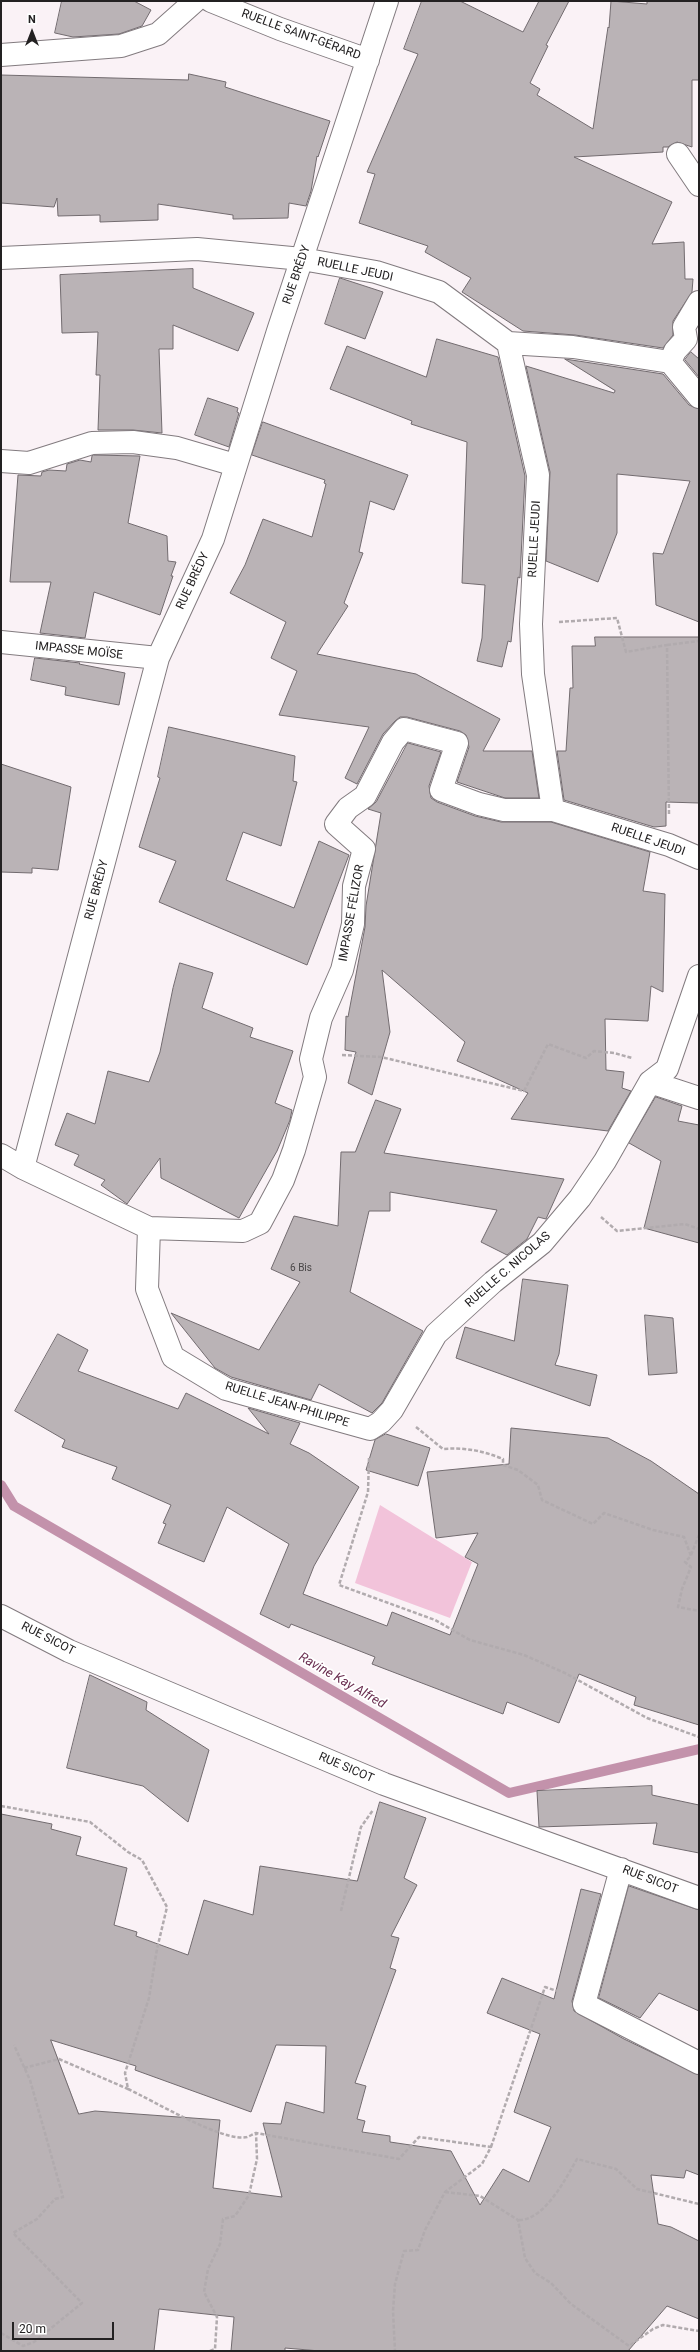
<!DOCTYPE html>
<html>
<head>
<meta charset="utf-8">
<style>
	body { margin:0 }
	#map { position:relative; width:700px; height:2352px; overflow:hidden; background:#faf2f6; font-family:Roboto,sans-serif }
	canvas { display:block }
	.frame { position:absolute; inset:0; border:2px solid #232122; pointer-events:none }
	.north { position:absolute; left:12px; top:12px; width:40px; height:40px; -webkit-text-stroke:3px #fff; paint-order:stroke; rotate:0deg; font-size:11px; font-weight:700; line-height:16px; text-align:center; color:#232122 }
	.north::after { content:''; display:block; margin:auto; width:14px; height:18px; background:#232122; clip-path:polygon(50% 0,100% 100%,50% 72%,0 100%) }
	.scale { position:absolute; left:12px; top:2322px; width:102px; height:18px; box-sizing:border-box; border:2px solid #232122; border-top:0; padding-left:5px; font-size:12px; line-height:14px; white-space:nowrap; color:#232122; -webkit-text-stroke:3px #fff; paint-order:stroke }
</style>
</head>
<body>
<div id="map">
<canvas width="700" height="2352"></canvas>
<div class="frame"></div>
<div class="north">N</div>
<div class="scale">20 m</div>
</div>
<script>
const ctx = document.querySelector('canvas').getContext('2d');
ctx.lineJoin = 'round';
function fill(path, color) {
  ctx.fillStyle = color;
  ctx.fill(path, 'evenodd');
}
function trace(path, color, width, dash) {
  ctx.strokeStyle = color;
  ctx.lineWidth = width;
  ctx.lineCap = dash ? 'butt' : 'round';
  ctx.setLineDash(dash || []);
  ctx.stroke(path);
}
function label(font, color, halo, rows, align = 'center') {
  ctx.font = font + ' Roboto,sans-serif';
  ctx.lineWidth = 3.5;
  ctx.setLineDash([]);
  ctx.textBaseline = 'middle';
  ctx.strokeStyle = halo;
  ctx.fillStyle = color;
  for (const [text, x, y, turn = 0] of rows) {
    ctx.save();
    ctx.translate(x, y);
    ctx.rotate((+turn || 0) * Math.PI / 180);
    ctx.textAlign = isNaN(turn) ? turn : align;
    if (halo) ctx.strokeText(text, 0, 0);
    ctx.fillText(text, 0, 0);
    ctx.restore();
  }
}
const green = new Path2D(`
	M380,1505L472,1562L450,1618L355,1583Z`);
const stream = new Path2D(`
	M1,1485L14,1506L509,1793L699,1749`);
const building = new Path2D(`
	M62,1H134L151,10L142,26L119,34L73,37L55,33Z
	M422,1H460L523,32L539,1H569L546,45L548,46L530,83L540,89L537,95L593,129L608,27L609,28L611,1L647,4V1H699V80H692V147L677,142L668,147H663V152L574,157L672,202L652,244L684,242L685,279H693L692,292L673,321V335L663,348L575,335L523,331L462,292L471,278L425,252L428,246L359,223L375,174L367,172L418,54L404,49Z
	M189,74L226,82L225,87L330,121L318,157L317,156L311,191L306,206L289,203L288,218L233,219V215L158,204V220L100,222V215L58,216L57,198L54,207L1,203V75L188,80Z
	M193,269V288L254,313L238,351L173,325V349H159L162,433L133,430H98L100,375H96L98,332L62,333L60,275Z
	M340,278L383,292L365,339L325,324Z
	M437,339L498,357L525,476L520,578L518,577L511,642L508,641L502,667L477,661L482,638L485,585L462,583L467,442L411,424L412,421L330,389L347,346L426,377Z
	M691,352L699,359V377L685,360Z
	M565,359L663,374L689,405L699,409V622L656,605L653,553L663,554L690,481L617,474V533L598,582L546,561L550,472L526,366L614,393L615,391Z
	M208,398L238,408L237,412L239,413L229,447L195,435Z
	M263,422L408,475L394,510L370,501L359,552L363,553L344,603L348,606L317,654L416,674L500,719L483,751H532L539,798H505L457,782L469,747L466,735L460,731L407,717H400L395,721L383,734L357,784L345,778L369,727L279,715L297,671L271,658L286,622L230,593L245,565L263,519L312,537L326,484L324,483L325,480L252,455Z
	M94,455L140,456L128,523L167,536L168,561L176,562L171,576H173L160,615L94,592L85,638L40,633L51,582H10L18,475L41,476L42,472L49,470L66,471L67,464L80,460L91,462L92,456Z
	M595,637H699V803L666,802V826L654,827L564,800L557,751H566L570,688H573L572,646H595Z
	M35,658L80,663L79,664L125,673L119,705L65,695L66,687L31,680Z
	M169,727L295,756L293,781L297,782L281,846L243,832L226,880L294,908L319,841L349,855L307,965L159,902L176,861L139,847L160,778L158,777Z
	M408,743L441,752L429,786L431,798L437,802L475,816L501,822H551L650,852L643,891L665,894L663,992L651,986L648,1021L605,1019L606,1070L624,1072L622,1088L631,1091L608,1131L511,1119L528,1093L457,1061L465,1042L382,970L390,1032L372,1095L348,1083L356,1052L345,1050L346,1016L348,1017L365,927L366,906L381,813L368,809L376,802Z
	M1,764L71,787L58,870L32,868V873L1,872Z
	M180,963L213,973L202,1008L253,1028L250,1037L293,1051L275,1103L292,1110L290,1120L277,1151L239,1218L161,1178L160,1158L127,1204L101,1185L105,1180L74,1165L79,1155L55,1145L67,1113L95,1124L108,1071L149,1082L160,1052L173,988Z
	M656,1097L682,1106L678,1121L699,1125V1243L644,1228L661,1161L629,1143Z
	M376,1100L401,1109L384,1153L564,1179L546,1219L538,1217L527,1239L507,1255L481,1242L497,1210L390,1192V1211H369L350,1292L423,1331L382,1403L372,1413L319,1384L311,1400L231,1377L215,1368L171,1313L259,1350L300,1282L271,1269L294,1216L338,1226L341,1152H355Z
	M523,1279L568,1285L559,1354L555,1365L597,1375L590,1406L456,1358L465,1327L514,1341Z
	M645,1315L673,1318L677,1373L649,1375Z
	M58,1334L88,1350L78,1371L178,1409L186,1393L269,1434L248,1408L300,1423L290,1444L309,1453L359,1487L314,1566L303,1594L387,1626L392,1612L450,1635L478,1564L465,1557L478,1533L436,1538L427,1472L509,1464L511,1428L608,1438L651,1461L699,1494V1725L634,1705L636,1697L579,1674L559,1723L507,1702L503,1714L372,1664L375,1657L291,1624L289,1628L260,1614L289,1544L227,1507L204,1562L158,1543L166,1524L163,1523L171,1505L112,1479L117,1467L62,1447L65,1440L15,1411Z
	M386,1434L430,1448L418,1486L366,1470L375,1440Z
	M90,1675L147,1702L146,1710L209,1750L188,1822L143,1786L67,1768Z
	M652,1786V1795L699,1805V1853L653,1844L657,1823L539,1827L537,1791Z
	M380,1802L426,1818L404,1878L417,1885L391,1936L399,1938L390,1968L396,1970L355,2083L366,2086L357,2119L365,2121L362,2132L390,2136V2142L451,2151L480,2205L503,2169L529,2182L551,2127L514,2112L540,2034L487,2013L502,1978L554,1999L581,1889L601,1894L572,2001L574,2011L624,2039L699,2075V2175L686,2170L684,2178L651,2175L658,2224L671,2227L699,2241V2319L667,2306L628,2351H320L285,2348V2351H231L234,2317L159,2309L154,2351H1V1814L52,1824L51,1829L81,1837L76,1855L127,1868L114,1925L137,1932L136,1936L188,1955L204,1900L253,1915L260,1866L357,1881ZM51,2040L136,2066L135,2070L251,2112L276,2045L326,2046L324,2113L286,2102L281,2124L263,2123L282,2197L213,2188L220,2120L95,2111L79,2114Z
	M629,1886L699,1910V2011L659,1993L640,2018L599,1998Z`);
const path = new Path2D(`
	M559,622L617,618L626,652L667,645L669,815
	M667,645L699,641
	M342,1055L381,1057L524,1091L548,1044L586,1058L594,1051L614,1053L632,1058
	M601,1217L617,1231L685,1224L699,1229
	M416,1427L443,1449C465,1447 483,1451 503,1459V1465L518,1470L538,1485L542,1500L593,1524L604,1513L653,1530L684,1537L691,1556L685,1562L691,1567L682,1589L678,1607L699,1611
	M369,1458L368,1492L339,1585L435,1620L470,1640L524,1655L565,1673L647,1718L699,1737
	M691,1555L699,1535
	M1,1806L90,1822L128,1852L142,1860L167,1907L157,1949L149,1998L125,2073L128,2089C152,2100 224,2143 247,2137C250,2136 253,2134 256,2133L399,2159L419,2137L491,2147L482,2164L445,2192L425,2230L418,2250L404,2251L395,2284L393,2311L395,2351
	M341,1911L361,1827L373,1810
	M24,2068L59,2059L128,2089
	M491,2147L545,1987L557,1991
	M445,2192L480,2196L518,2220L525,2258L535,2273L551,2283L571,2304L629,2346L653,2329L663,2325L699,2331
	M519,2220C545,2220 566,2178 577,2159L616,2169L637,2189L699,2204
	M1,2333L23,2346L34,2342L82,2303L13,2233L37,2219L55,2199L63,2197L30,2080L14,2045
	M210,2351L215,2349L217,2317L204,2292L208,2269L220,2244L223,2219L235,2216L249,2195L257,2159L256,2133`);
const minor = new Path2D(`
	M211,1L280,29L368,60
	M1,55L121,46L158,34L195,1
	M678,154L699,185
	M1,258L197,249L302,259L376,272L439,292L508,343L538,475L531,624L533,674L553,810L669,845L699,858
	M508,343L573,347L670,362L699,397
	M670,362L675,351L686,339L684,327L699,302
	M1,461L29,463L92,443L133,442L177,448L235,465
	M1,642L158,658
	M650,1082L699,1098
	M1,1155L23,1168L149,1228L147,1289L173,1357L226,1389L370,1429L381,1422L392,1410L436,1334L493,1282L542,1243L580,1198L605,1161L650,1082L667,1069L699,976
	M23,1168L158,658L213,539L278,331L387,1
	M149,1228L243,1231L260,1223L283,1180L294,1150L315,1077L311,1059L321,1018L342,970L353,924L354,886L364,849L336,824L348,808L365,796L393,742L404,729L457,743L441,790L479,804L504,810H553
	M1,1616L69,1651L384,1784L699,1898
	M621,1869L584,2004L699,2063`);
const numberNames = [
	["6 Bis",301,1268]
];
const streetNames = [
	["RUELLE SAINT-GÉRARD",301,35,20],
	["RUELLE JEUDI",355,270,12],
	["RUE BRÉDY",297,275,-71],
	["RUELLE JEUDI",535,539,-87],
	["RUE BRÉDY",193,581,-65],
	["IMPASSE MOÏSE",79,651,6],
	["RUELLE JEUDI",648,840,19],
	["RUE BRÉDY",97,890,-75],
	["IMPASSE FÉLIZOR",352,913,-80],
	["RUELLE C. NICOLAS",508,1270,-41],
	["RUELLE JEAN-PHILIPPE",287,1405,17],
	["RUE SICOT",48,1639,27],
	["RUE SICOT",346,1768,23],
	["RUE SICOT",650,1880,21]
];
const waterNames = [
	["Ravine Kay Alfred",342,1681,30]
];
fill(green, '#f2c3da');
trace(stream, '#c392ab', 10);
fill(building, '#bab3b6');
trace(building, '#726b6f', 1);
trace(minor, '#827b7f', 24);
trace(path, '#b1abae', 2.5, [4, 2]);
trace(minor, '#fff', 22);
label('10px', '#494647', null, numberNames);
label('12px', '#232122', '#fff', streetNames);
label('italic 13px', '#6a2e50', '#fff', waterNames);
</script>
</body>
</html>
